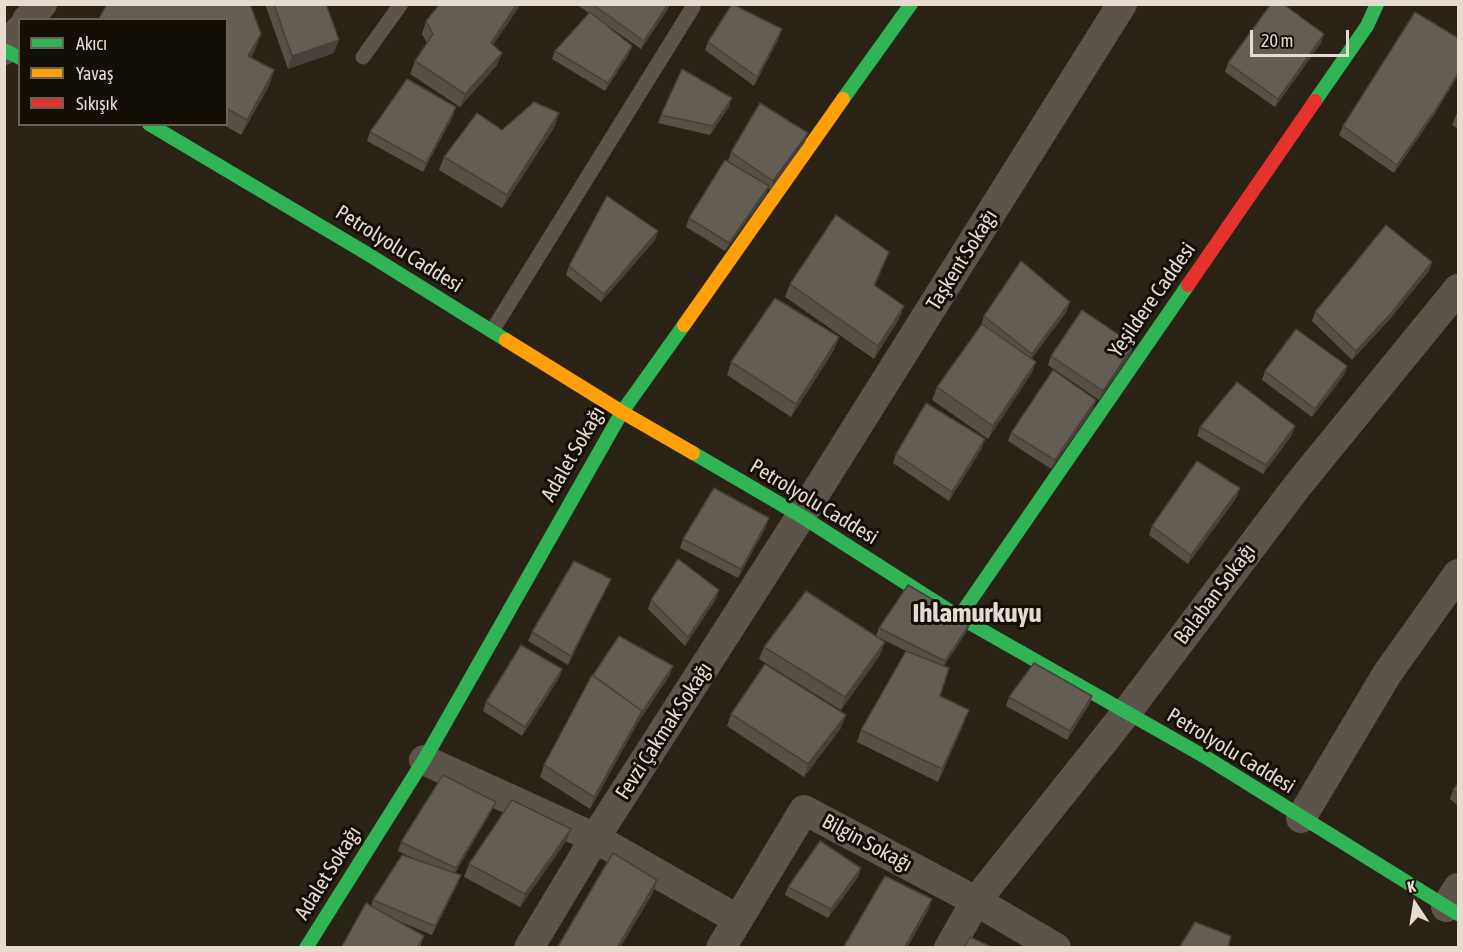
<!DOCTYPE html>
<html>
<head>
<meta charset="utf-8">
<style>
	body { margin:0 }
	#map { position:relative; width:1463px; height:952px; overflow:hidden; background:#292215; font-family:"Asap Condensed",sans-serif }
	canvas { display:block }
	.frame { position:absolute; inset:0; border:6px solid #e5dccf; pointer-events:none }
	.legend { position:absolute; left:18px; top:18px; width:210px; height:108px; box-sizing:border-box; background:#140f06; border:2px solid #686156; margin:0; padding:8px 10px; list-style:none; font-size:18px; color:#e5dccf }
	.legend li { display:flex; align-items:center; gap:12px; height:30px }
	.legend b { width:30px; border:2px solid #686156 }
	.north { position:absolute; left:1385px; top:874px; width:60px; height:60px; -webkit-text-stroke:4px #140f06; paint-order:stroke; rotate:348deg; font-size:16px; font-weight:700; line-height:24px; text-align:center; color:#e5dccf }
	.north::after { content:''; display:block; margin:auto; width:21px; height:27px; background:#e5dccf; clip-path:polygon(50% 0,100% 100%,50% 72%,0 100%) }
	.scale { position:absolute; left:1250px; top:30px; width:99px; height:27px; box-sizing:border-box; border:3px solid #e5dccf; border-top:0; padding-left:8px; font-size:18px; line-height:21px; white-space:nowrap; color:#e5dccf; -webkit-text-stroke:4px #140f06; paint-order:stroke }
</style>
</head>
<body>
<div id="map">
<canvas width="1463" height="952"></canvas>
<div class="frame"></div>
<ul class="legend">
<li><b style="height:8px;background:#30b455"></b>Akıcı</li>
<li><b style="height:8px;background:#ff9f0a"></b>Yavaş</li>
<li><b style="height:8px;background:#e5322d"></b>Sıkışık</li>
</ul>
<div class="north">K</div>
<div class="scale">20 m</div>
</div>
<script>
const ctx = document.querySelector('canvas').getContext('2d');
ctx.lineJoin = 'round';
function trace(path, color, width, dash) {
  ctx.strokeStyle = color;
  ctx.lineWidth = width;
  ctx.lineCap = dash ? 'butt' : 'round';
  ctx.setLineDash(dash || []);
  ctx.stroke(path);
}
function fill(path, color) {
  ctx.fillStyle = color;
  ctx.fill(path, 'evenodd');
}
function label(font, color, halo, rows, align = 'center') {
  ctx.font = font + ' "Asap Condensed",sans-serif';
  ctx.lineWidth = 6;
  ctx.setLineDash([]);
  ctx.textBaseline = 'middle';
  ctx.strokeStyle = halo;
  ctx.fillStyle = color;
  for (const [text, x, y, turn = 0] of rows) {
    ctx.save();
    ctx.translate(x, y);
    ctx.rotate((+turn || 0) * Math.PI / 180);
    ctx.textAlign = isNaN(turn) ? turn : align;
    if (halo) ctx.strokeText(text, 0, 0);
    ctx.fillText(text, 0, 0);
    ctx.restore();
  }
}
const lane = new Path2D(`
	M363,57L401,4
	M492,331L693,7`);
const street = new Path2D(`
	M27,20L42,4
	M4,50L20,30
	M424,760L595,838L737,919
	M1301,818L1387,674L1458,574
	M1446,907L1458,888
	M529,948L595,838L801,516L1122,4
	M721,948L804,810L976,901L1056,948
	M949,948L976,901L1126,713L1298,485L1458,289`);
const fast = new Path2D(`
	M4,50L20,58
	M843,99L911,4
	M1315,101L1367,26L1377,4
	M149,124L366,253L506,340
	M693,453L801,516L959,617L1207,758L1458,914
	M959,617L1188,285
	M306,948L424,760L622,412L684,325`);
const slow = new Path2D(`
	M684,325L843,99
	M506,340L622,412L693,453`);
const jam = new Path2D(`
	M1188,285L1315,101`);
const wall = new Path2D(`
	M265,4H326L334,53L288,69Z
	M440,4H521L493,45L502,53L497,65L460,107L410,74L415,61L427,43L422,34L426,21Z
	M576,4H671L641,49L608,26L629,54L605,91L552,59L555,51L589,13Z
	M226,20L255,50L251,58L274,70L269,86L241,135L222,124H226Z
	M779,38L754,86L705,50L708,42Z
	M1321,43L1275,107L1225,72L1228,63Z
	M456,107L453,116L423,172L367,141L370,132Z
	M729,107L710,135L658,123L661,115Z
	M1458,111V129L1452,125Z
	M1436,112L1394,173L1339,135L1343,126Z
	M555,126L502,208L439,170L444,157L502,130Z
	M805,142L770,190L768,188L766,195L725,251L686,227L689,218L741,170L728,161L731,152Z
	M655,240L601,302L566,275L569,266Z
	M889,252L875,286L904,306L899,319L874,359L785,297L790,284Z
	M1432,262L1429,271L1389,320L1352,360L1312,321L1315,312Z
	M1067,311L1032,358L1036,362L1031,374L988,439L932,400L937,387L981,325L984,316Z
	M839,337L834,350L791,417L727,375L731,362Z
	M1131,354L1099,400L1048,365L1051,356Z
	M1347,366L1344,375L1312,417L1262,380L1265,371Z
	M1096,400L1093,409L1051,469L1008,441L1011,433Z
	M1200,427L1292,435L1263,474L1197,436Z
	M985,439L982,448L949,501L893,463L896,454Z
	M1237,497L1188,564L1149,535L1152,526Z
	M766,527L738,578L680,548L683,539Z
	M607,587L568,665L528,641L532,632Z
	M719,590L716,599L685,646L648,609L651,600Z
	M971,622L967,631L944,666L940,696L964,723L938,782L857,742L861,730L906,651L876,636L879,628Z
	M764,647L880,655L841,710L759,659Z
	M562,669L559,678L522,736L483,711L486,702Z
	M670,675L637,724L590,809L540,777L544,765Z
	M1092,696L1089,705L1067,740L1006,706L1009,697Z
	M731,714L841,728L804,777L727,726Z
	M1458,783V806L1450,799L1453,790Z
	M496,802L492,810L455,873L458,883L432,935L396,920L424,936L420,948H341L371,906L373,900L419,861L398,851L401,842Z
	M571,829L566,841L520,907L464,877L469,864Z
	M861,868L858,877L828,918L785,895L788,887Z`);
const shadedWall = new Path2D(`
	M517,4H521L486,55L491,43Z
	M668,4H671L641,49L644,41Z
	M782,29L779,38L754,86L757,77Z
	M261,34L255,50L243,72L248,56Z
	M1324,34L1321,43L1275,107L1278,99Z
	M339,40L334,53L288,69L292,56Z
	M632,46L629,54L605,91L608,83Z
	M502,53L497,65L460,107L465,94Z
	M274,70L269,86L241,135L247,120Z
	M1458,73V76L1436,112L1394,173L1397,165Z
	M732,98L729,107L710,135L713,126Z
	M456,107L453,116L423,172L426,163Z
	M559,113L555,126L502,208L507,195Z
	M808,133L805,142L770,190L773,181Z
	M769,186L766,195L725,251L729,243Z
	M658,231L655,240L601,302L604,294Z
	M1432,262L1429,271L1389,320L1352,360L1356,351Z
	M1070,302L1067,311L1029,362L1032,354Z
	M904,306L899,319L874,359L878,346Z
	M839,337L834,350L791,417L796,404Z
	M1134,345L1131,354L1099,400L1103,391Z
	M1036,362L1031,374L988,439L993,426Z
	M1347,366L1344,375L1312,417L1315,409Z
	M1096,400L1093,409L1051,469L1055,460Z
	M1295,426L1292,435L1263,474L1266,465Z
	M985,439L982,448L949,501L952,492Z
	M1240,488L1237,497L1188,564L1191,555Z
	M769,518L766,527L738,578L741,569Z
	M611,579L568,665L571,656Z
	M719,590L716,599L685,646L688,637Z
	M971,622L967,631L942,669L945,661Z
	M885,642L880,655L841,710L845,697Z
	M673,666L670,675L637,724L640,715Z
	M562,669L559,678L522,736L525,727Z
	M1092,696L1089,705L1067,740L1070,731Z
	M969,710L964,723L938,782L942,769Z
	M642,711L637,724L590,809L594,797Z
	M846,715L841,728L804,777L808,764Z
	M496,802L492,810L453,877L456,868Z
	M571,829L566,841L520,907L525,894Z
	M861,868L858,877L828,918L831,909Z
	M461,875L458,883L432,935L435,926Z
	M657,880L653,893L620,948H617Z
	M932,899L928,911L907,948H904Z`);
const building = new Path2D(`
	M107,4H250L261,34L248,56L274,70L247,120L226,108V20H98Z
	M274,4H326L339,40L292,56Z
	M440,4H517L491,43L502,53L465,94L415,61L433,34L426,21Z
	M592,4H668L644,41Z
	M732,4L782,29L757,77L708,42Z
	M1271,4H1283L1324,34L1278,99L1228,63Z
	M590,12L632,46L608,83L555,51Z
	M1415,12L1458,38V73L1440,103L1397,165L1343,126Z
	M682,69L732,98L713,126L661,115Z
	M407,79L456,107L426,163L370,132Z
	M534,102L559,113L507,195L444,157L477,113L502,130Z
	M760,103L808,133L773,181L731,152Z
	M725,160L769,186L729,243L689,218Z
	M607,196L658,231L604,294L569,266Z
	M836,215L889,252L874,285L904,306L878,346L790,284Z
	M1386,225L1432,262L1392,312L1356,351L1315,312Z
	M1021,261L1070,302L1032,354L984,316Z
	M775,298L839,337L796,404L731,362Z
	M1082,310L1134,345L1103,391L1051,356Z
	M982,324L1036,362L993,426L937,387Z
	M1296,329L1347,366L1315,409L1265,371Z
	M1053,370L1096,400L1055,460L1011,433Z
	M1237,382L1295,426L1266,465L1200,427Z
	M926,403L985,439L952,492L896,454Z
	M1197,461L1240,488L1191,555L1152,526Z
	M714,488L769,518L741,569L683,539Z
	M678,559L719,590L688,637L651,600Z
	M574,561L611,579L571,656L532,632Z
	M908,585L971,622L945,661L879,628Z
	M806,591L885,642L845,697L764,647Z
	M619,636L673,666L640,715L642,711L593,675Z
	M521,645L562,669L525,727L486,702Z
	M906,651L949,668L940,696L969,710L942,769L861,730Z
	M1034,663L1092,696L1070,731L1009,697Z
	M765,664L846,715L808,764L731,714Z
	M592,675L642,711L594,797L544,765Z
	M443,775L496,802L456,868L401,842Z
	M1458,783V794L1453,790Z
	M512,800L571,829L525,894L469,864Z
	M820,841L861,868L831,909L788,887Z
	M613,853L657,880L617,948H557Z
	M402,855L461,875L435,926L373,900Z
	M885,876L932,899L904,948H843Z
	M366,903L424,936L417,948H341Z
	M1195,922L1231,936L1228,948H1179Z
	M970,937L994,948H964Z`);
const streetNames = [
	["Petrolyolu Caddesi",399,249,32],
	["Taşkent Sokağı",962,260,-58],
	["Yeşildere Caddesi",1152,300,-55],
	["Adalet Sokağı",573,454,-60],
	["Petrolyolu Caddesi",814,502,31],
	["Balaban Sokağı",1215,594,-53],
	["Fevzi Çakmak Sokağı",664,731,-57],
	["Petrolyolu Caddesi",1231,751,31],
	["Bilgin Sokağı",867,843,28],
	["Adalet Sokağı",328,873,-58]
];
const districtNames = [
	["Ihlamurkuyu",977,613]
];
trace(lane, '#5c534b', 15);
trace(street, '#5c534b', 30);
trace(fast, '#30b455', 14);
trace(slow, '#ff9f0a', 14);
trace(jam, '#e5322d', 14);
fill(wall, '#565047');
fill(shadedWall, '#46413a');
fill(building, '#645d53');
trace(building, '#46413a', 1.5);
label('21px', '#e5dccf', '#140f06', streetNames);
label('bold 27px', '#e5dccf', '#140f06', districtNames);
</script>
</body>
</html>
